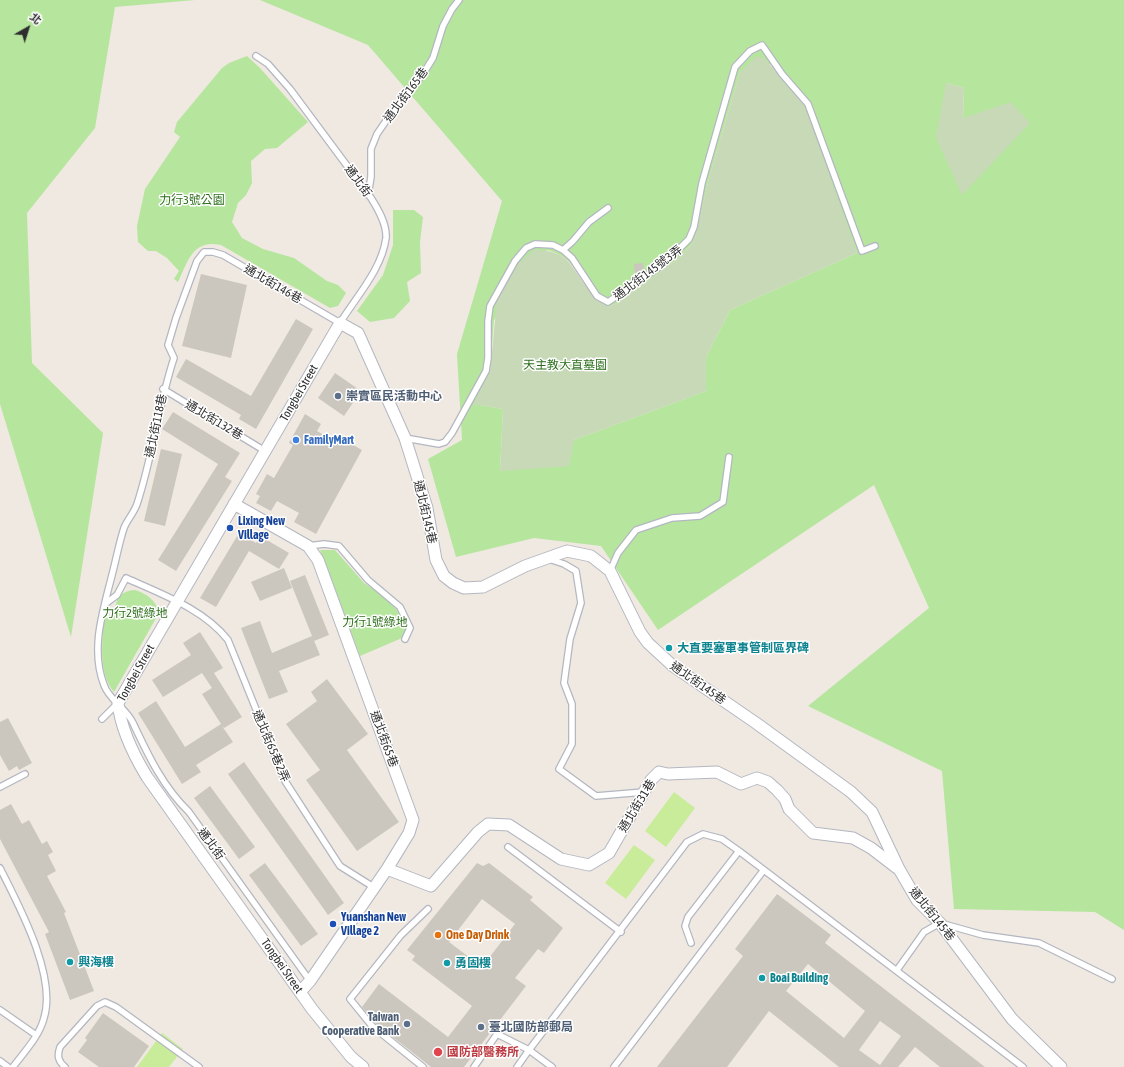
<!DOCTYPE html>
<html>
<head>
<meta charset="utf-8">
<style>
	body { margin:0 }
	#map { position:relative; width:1124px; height:1067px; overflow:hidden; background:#efe9e1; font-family:"Asap Condensed","Noto Sans TC",sans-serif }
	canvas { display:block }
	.north { position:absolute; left:8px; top:8px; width:40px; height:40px; -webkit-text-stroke:3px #fff; paint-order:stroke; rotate:39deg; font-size:11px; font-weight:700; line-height:16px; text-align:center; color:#2e2e2e }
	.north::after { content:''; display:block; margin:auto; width:14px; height:18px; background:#2e2e2e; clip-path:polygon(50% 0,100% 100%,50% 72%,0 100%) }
</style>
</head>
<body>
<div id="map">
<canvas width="1124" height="1067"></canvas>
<div class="north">北</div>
</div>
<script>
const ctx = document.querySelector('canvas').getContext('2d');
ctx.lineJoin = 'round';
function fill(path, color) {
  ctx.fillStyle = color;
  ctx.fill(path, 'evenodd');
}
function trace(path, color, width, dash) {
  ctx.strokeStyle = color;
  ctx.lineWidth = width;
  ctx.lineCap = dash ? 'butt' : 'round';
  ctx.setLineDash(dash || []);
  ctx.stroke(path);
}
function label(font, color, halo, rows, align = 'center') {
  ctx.font = font + ' "Asap Condensed","Noto Sans TC",sans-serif';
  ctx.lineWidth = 3;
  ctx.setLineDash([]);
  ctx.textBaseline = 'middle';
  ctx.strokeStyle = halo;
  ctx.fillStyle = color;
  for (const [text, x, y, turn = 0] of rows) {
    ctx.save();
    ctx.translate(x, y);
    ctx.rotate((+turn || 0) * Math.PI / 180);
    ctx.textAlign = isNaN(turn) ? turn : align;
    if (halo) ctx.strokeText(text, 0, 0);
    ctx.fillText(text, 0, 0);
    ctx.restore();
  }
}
const green = new Path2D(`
	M0,0H195L115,7L95,128L27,213L32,363L103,433L71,637L0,404Z
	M260,0H1124V930L1095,912L954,909L942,771L808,706L929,608L874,485L658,630L601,546L534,538L456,557L428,459L462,440L457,354L502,201L368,45ZM770,64L782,80L857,253L730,310L706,357V391L574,440L500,471L503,409L474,404L490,372L494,320L547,250C571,256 576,272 590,290C595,297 603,301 610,306L618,303L679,258L692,244L696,235L709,178L740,72ZM946,83L964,88L963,118Z
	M247,56L260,68L308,122L277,148L265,149L251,161L252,183L246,195L238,203L232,222L242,238L263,249L294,258L327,281L338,285L346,293L338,306L330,308L221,245C193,239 188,261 178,282L174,279L179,271L167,258L156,251H148L138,242L137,226L145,189L180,137L174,132L177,122L222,68L229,63Z
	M393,210H414L423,217L420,242L421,273L407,282L410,301L394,318L370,322L357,311L383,275L393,245Z
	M320,550H335L364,583L382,595L397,610L407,626L402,638L360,656Z
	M135,590C147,594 156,600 159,613L114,692C97,671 103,640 104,615L115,616C115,601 118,591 135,590Z`);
const cemetery = new Path2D(`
	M757,56L764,58L805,106L857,253L730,310L706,357V391L574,440L569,466L500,471L503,409L473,404L490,372L497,301L518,264L534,250C572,251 569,267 590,291C596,297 604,301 610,306L618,303L679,258L692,244L696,234L709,178L740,72Z
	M946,83L964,88L963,118L1011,102L1030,123L962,195L936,137Z`);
const pitch = new Path2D(`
	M674,792L695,808L666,847L645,831Z
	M634,845L655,860L626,899L605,883Z
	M162,1033L183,1049L169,1067H137Z`);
const building = new Path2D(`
	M643,263L644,272L635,274L634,264Z
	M201,274L247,285L231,358L182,346Z
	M296,319L313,329L256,429L239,419L241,415L176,377L186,359L251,396Z
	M335,373L361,391L344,416L318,398Z
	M173,412L240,453L225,477L232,481L176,571L158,560L218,464L162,429Z
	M305,414L321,424L317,431L338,443L341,438L362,450L316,534L294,522L299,513L277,501L271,511L256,503L260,496L256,494L267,474L274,478L293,445L289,443Z
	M161,449L182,454L165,526L144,521Z
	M239,533L256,543L260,536L289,553L279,569L249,551L216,607L200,598Z
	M284,568L292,588L260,601L251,582Z
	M305,575L329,635L314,641L290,581Z
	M260,621L272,653L312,636L320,655L279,671L288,692L269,699L241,628Z
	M200,632L223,668L214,673L242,717L224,728L222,726L233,742L196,765L201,772L182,784L138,713L156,701L185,747L221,724L202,694L212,688L202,673L163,697L152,680L191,655L183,643Z
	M327,679L368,734L347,750L399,822L357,851L306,780L320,770L286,724L317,701L311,692Z
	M8,718L32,763L19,770L17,766L9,771L0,755V722Z
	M244,762L344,903L328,915L228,774Z
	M210,786L255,847L239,859L194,798Z
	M11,804L22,824L29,820L42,844L47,841L53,852L48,855L56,871L47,876L66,912L64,913L94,991L70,1000L45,934L49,932L0,839V810Z
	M265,863L318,934L301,946L249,875Z
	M477,863L483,866L489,863L533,897L530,900L563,928L544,953L538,949L515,978L526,986L464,1067H431L375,1023L362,1007L379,984L448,1037L472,1006L412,960L415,956L407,950ZM482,899L515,924L482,967L449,942Z
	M777,894L831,935L825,943L985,1067H940L915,1047L898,1067H839L769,1011L727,1067H657L743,956L735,949ZM808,964L865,1011L844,1038L786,991ZM880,1021L901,1036L880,1065L859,1050Z
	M103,1013L149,1046L134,1067H99L78,1052L87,1040L85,1038Z`);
const lane = new Path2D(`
	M256,56L268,64L290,89L371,198C378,209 387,224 386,238C382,269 356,297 340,323L223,255L213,252H204L197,261L176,318L168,345L174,358C158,406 153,456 137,504C134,513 127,520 124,528C119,543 116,560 112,575C103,611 90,649 104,685C109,700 127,709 133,723C148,755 163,787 189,812L310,981
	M368,195L371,177V149L377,134L390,115L423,74L433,58L443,26L452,9L459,0
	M563,250L573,241L589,222L608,208
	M163,389L265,451
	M405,438L439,444L445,442L452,433L486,371L488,358V321L490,306L515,261L526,248L535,244L553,245L563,250L572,258L597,296L608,302L665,263L689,239L694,227L702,183L735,67L750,51L762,45L782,74L808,104L862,251L875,246
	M308,546L324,544L339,546L368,580L400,607L410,628L405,639
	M549,559L564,564L576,571L581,603L570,639L564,683L572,704V744L559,769L596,796L644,792
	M610,571L618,553L636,530L672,518L700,516L723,502L729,457
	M105,604L117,595L126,578C161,594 204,609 228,640L285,781L340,866L375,888
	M102,719L117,704
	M0,787L25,774
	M508,847L621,932
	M0,868C19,906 57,976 44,1018C39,1037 24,1052 13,1067
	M691,943L685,926L688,917L739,851
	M897,970L924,932L940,923L983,935L1039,943L1112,979
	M0,1010L36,1035
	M0,1061L8,1067
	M65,1067C58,1061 57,1056 60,1047L97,1006L105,1002L116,1007L199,1067
	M423,1067L372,1026L350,999L401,935L428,909
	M474,1067L497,1034L529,1050L687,842L703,834L722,839L739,851L1023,1067
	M517,1067L529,1050L552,1067
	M614,1067L763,871`);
const street = new Path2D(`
	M234,504L308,546L318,560L413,820L409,833L387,869L310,981L300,992
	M387,869L431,886L478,832L488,824L509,825L561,859L589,865L609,853L651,780L659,772L668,774L717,772L741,784L757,778L768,782L777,790L785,799L789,809L813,833L853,838L871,848L897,868
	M363,1067L351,1057L312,1009L147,777C133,754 121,730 118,703L340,323L358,333L405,438L427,508L436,560L444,576L453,583L464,588L483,587L525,566L567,551L591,556L610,571L640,632L648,643L673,666L756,723L851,792L872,812L899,869L917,900L940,923L1012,1019L1061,1067`);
const markers = [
	[338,396,4,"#5c6f8a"],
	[296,440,4,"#3f7fe0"],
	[230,528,4,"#1a4fb4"],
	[669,648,4,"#0f9aa8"],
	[333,924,4,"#1a4fb4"],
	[438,935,4,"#e8710a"],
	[70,962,4,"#0f9aa8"],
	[447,963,4,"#0f9aa8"],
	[762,978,4,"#0f9aa8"],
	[407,1024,4,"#5c6f8a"],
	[481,1027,4,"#5c6f8a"],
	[438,1052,5,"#e0444e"]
];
const streetNames = [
	["通北街165巷",406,95,-53],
	["通北街",358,181,54],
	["通北街145號3弄",648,273,-37],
	["通北街146巷",273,284,30],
	["Tongbei Street",299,393,-60],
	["通北街132巷",214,420,31],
	["通北街118巷",156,426,-78],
	["通北街145巷",425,512,77],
	["Tongbei Street",136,673,-61],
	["通北街145巷",698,683,35],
	["通北街65巷",384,739,70],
	["通北街65巷2弄",271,746,67],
	["通北街31巷",637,806,-59],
	["通北街",211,844,54],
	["通北街145巷",932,914,51],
	["Tongbei Street",282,966,55]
];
const parkNames = [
	["力行3號公園",192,200],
	["天主教大直墓園",565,365],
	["力行2號綠地",135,613],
	["力行1號綠地",375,622]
];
const serviceNames = [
	["崇實區民活動中心",346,396],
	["Taiwan",399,1017,"right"],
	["Cooperative Bank",399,1031,"right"],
	["臺北國防部郵局",489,1027]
];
const shopNames = [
	["FamilyMart",304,440]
];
const transitNames = [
	["Lixing New",238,521],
	["Village",238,535],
	["Yuanshan New",341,917],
	["Village 2",341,931]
];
const cultureNames = [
	["大直要塞軍事管制區界碑",677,648],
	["興海樓",78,962],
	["勇固樓",455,963],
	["Boai Building",770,978]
];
const foodNames = [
	["One Day Drink",446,935]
];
const healthNames = [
	["國防部醫務所",447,1052]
];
fill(green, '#b6e59e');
fill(cemetery, '#c8d9b8');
fill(pitch, '#c9ec9a');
fill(building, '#cbc7bf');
trace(lane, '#b4b7c1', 8);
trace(street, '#b4b7c1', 13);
trace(lane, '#fff', 5.5);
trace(street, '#fff', 11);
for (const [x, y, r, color] of markers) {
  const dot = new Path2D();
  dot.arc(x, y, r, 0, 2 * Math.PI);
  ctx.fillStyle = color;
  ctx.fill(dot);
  trace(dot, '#fff', 1.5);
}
label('12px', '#2e2e2e', '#fff', streetNames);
label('12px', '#2c6e1b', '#fff', parkNames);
label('bold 12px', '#4e5e75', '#fff', serviceNames, 'left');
label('bold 12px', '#366cbe', '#fff', shopNames, 'left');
label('bold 12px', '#164399', '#fff', transitNames, 'left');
label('bold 12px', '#0d838f', '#fff', cultureNames, 'left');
label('bold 12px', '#c56008', '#fff', foodNames, 'left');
label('bold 12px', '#be3a42', '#fff', healthNames, 'left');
</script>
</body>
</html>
